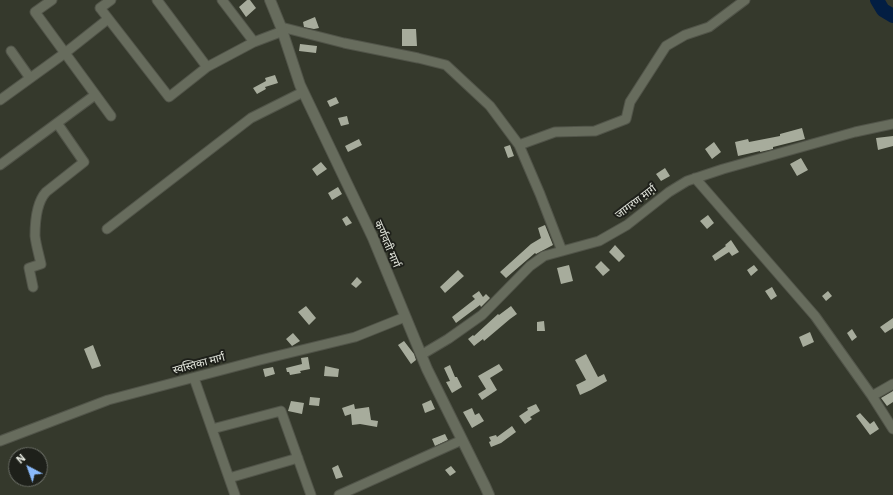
<!DOCTYPE html>
<html>
<head>
<meta charset="utf-8">
<style>
	body { margin:0 }
	#map { position:relative; width:893px; height:495px; overflow:hidden; background:#35392c; font-family:"IBM Plex Sans",sans-serif }
	canvas { display:block }
	.north { position:absolute; left:8px; top:447px; width:40px; height:40px; box-sizing:border-box; background:#1e201a; border:1px solid #6d7068; border-radius:50%; rotate:319deg; font-size:11px; font-weight:700; line-height:16px; text-align:center; color:#e4e7de }
	.north::after { content:''; display:block; margin:auto; width:14px; height:18px; background:#8abafc; clip-path:polygon(50% 0,100% 100%,50% 72%,0 100%) }
</style>
</head>
<body>
<div id="map">
<canvas width="893" height="495"></canvas>
<div class="north">N</div>
</div>
<script>
const ctx = document.querySelector('canvas').getContext('2d');
ctx.lineJoin = 'round';
function trace(path, color, width, dash) {
  ctx.strokeStyle = color;
  ctx.lineWidth = width;
  ctx.lineCap = dash ? 'butt' : 'round';
  ctx.setLineDash(dash || []);
  ctx.stroke(path);
}
function fill(path, color) {
  ctx.fillStyle = color;
  ctx.fill(path, 'evenodd');
}
function label(font, color, halo, rows, align = 'center') {
  ctx.font = font + ' "IBM Plex Sans","Noto Sans Devanagari",sans-serif';
  ctx.lineWidth = 4;
  ctx.setLineDash([]);
  ctx.textBaseline = 'middle';
  ctx.strokeStyle = halo;
  ctx.fillStyle = color;
  for (const [text, x, y, turn = 0] of rows) {
    ctx.save();
    ctx.translate(x, y);
    ctx.rotate((+turn || 0) * Math.PI / 180);
    ctx.textAlign = isNaN(turn) ? turn : align;
    if (halo) ctx.strokeText(text, 0, 0);
    ctx.fillText(text, 0, 0);
    ctx.restore();
  }
}
const river = new Path2D(`
	M877,0L883,10L893,16`);
const building = new Path2D(`
	M247,0H250L256,8L246,17L239,7Z
	M315,17L319,28L314,29L304,27L303,22Z
	M402,29H416L417,46H402Z
	M300,44L317,46L316,53L299,51Z
	M275,75L278,83L265,87L266,89L257,94L253,88L266,81L265,78Z
	M336,97L339,103L330,107L327,101Z
	M347,116L349,124L341,126L338,118Z
	M802,128L805,139L773,147V149L760,152V151L738,156L735,142L748,139L749,142L780,136V134Z
	M893,136V146L878,150L876,138Z
	M359,139L362,145L348,152L345,146Z
	M714,142L721,152L712,159L705,149Z
	M510,145L514,156L508,158L504,147Z
	M801,158L808,170L797,176L790,164Z
	M321,162L327,169L317,176L312,169Z
	M665,168L670,176L661,181L656,174Z
	M338,187L342,194L332,200L328,193Z
	M648,188H651L655,194L646,200L641,193Z
	M708,215L714,223L707,229L700,221Z
	M347,216L352,223L346,226L342,219Z
	M545,225L553,245L536,254L535,253L506,278L500,272L531,244L541,238L538,228Z
	M731,240L739,252L732,256L729,252L715,261L712,256L726,246L725,245Z
	M615,245L625,256L619,262L609,252Z
	M601,261L610,270L603,276L595,267Z
	M569,265L573,281L561,284L557,268Z
	M754,265L758,270L751,276L747,270Z
	M458,270L464,276L445,293L440,287Z
	M357,277L362,282L356,288L351,284Z
	M772,287L777,296L771,300L765,291Z
	M479,291L483,297L486,294L490,298L481,307L480,305L456,323L452,317L475,299L472,296Z
	M828,291L832,296L826,301L822,296Z
	M306,306L316,318L309,325L298,312Z
	M511,306L517,314L510,319L484,341L483,339L474,346L468,339L473,335L474,336L498,314L499,315Z
	M893,318V328L885,333L880,327Z
	M544,321L545,331H537V322Z
	M852,329L857,337L852,341L847,333Z
	M810,332L814,342L803,347L799,337Z
	M293,333L300,341L292,346L286,339Z
	M404,341L414,354L416,360L411,364L398,345Z
	M93,345L101,366L92,369L84,349Z
	M586,354L598,377L604,374L607,381L591,390L580,395L576,385L586,380L575,360Z
	M308,357L310,369L300,371L301,373L290,375L289,372H287L286,368L302,364L301,358Z
	M499,364L503,370L490,378L497,390L482,400L478,394L486,389L478,376Z
	M450,365L455,377H457L462,387L452,393L446,382L450,381L444,368Z
	M325,366L339,369L338,377L324,376Z
	M273,367L275,374L265,377L263,369Z
	M893,391V402L887,406L881,398Z
	M310,397L320,398L319,406L309,405Z
	M431,400L435,409L425,413L422,404Z
	M291,401L304,403L302,414L288,411Z
	M354,404L355,409L369,407L371,420L378,421L377,427L360,424L352,425L351,414L345,416L342,408Z
	M536,404L540,411L530,417L532,419L525,424L519,416L528,410L527,408Z
	M472,408L475,415L479,413L484,421L472,428L463,412Z
	M860,413L870,424L874,421L879,429L870,435L856,416Z
	M512,426L516,432L501,443L491,447L489,442L491,441L489,437L496,435L497,437Z
	M445,434L448,440L435,446L432,439Z
	M338,465L343,477L336,479L332,468Z
	M451,466L456,472L450,476L445,470Z`);
const minor = new Path2D(`
	M52,0L35,12L111,116
	M111,0L100,8L169,97L207,67L254,42L283,31
	M157,0L207,67
	M222,0L254,42
	M281,27L344,43L418,58L446,65L490,106L519,145L540,194L562,251
	M11,51L30,78
	M0,100L65,53L108,19
	M519,145L555,132L595,131L626,119L630,102L666,46L685,35L709,27L745,0
	M0,165L95,95
	M695,178L815,316L872,396L893,429
	M107,229L251,118L303,92
	M33,287L29,268L41,264C39,255 36,245 35,236C35,222 36,203 46,192L84,162L57,123
	M421,355L448,339L482,315L530,266L544,256L599,241L627,225L669,192L687,181L723,169L855,132L893,124
	M194,378L235,495
	M872,396L893,384
	M212,429L281,411L311,495
	M0,441L108,400L260,360L355,337L405,317
	M229,478L298,458
	M339,495L462,440`);
const secondary = new Path2D(`
	M270,0L281,27L300,85L373,238L427,369L485,486L489,495`);
const streetNames = [
	["जागरण मार्ग",636,202,-37],
	["कर्णवती मार्ग",387,244,67],
	["स्वस्तिका मार्ग",199,364,-15]
];
trace(river, '#031e43', 14);
fill(building, '#a7ac9c');
trace(minor, '#515449', 11);
trace(secondary, '#515449', 12);
trace(minor, '#676c5d', 9);
trace(secondary, '#676c5d', 10);
label('11px', '#e4e7de', '#1e201a', streetNames);
</script>
</body>
</html>
